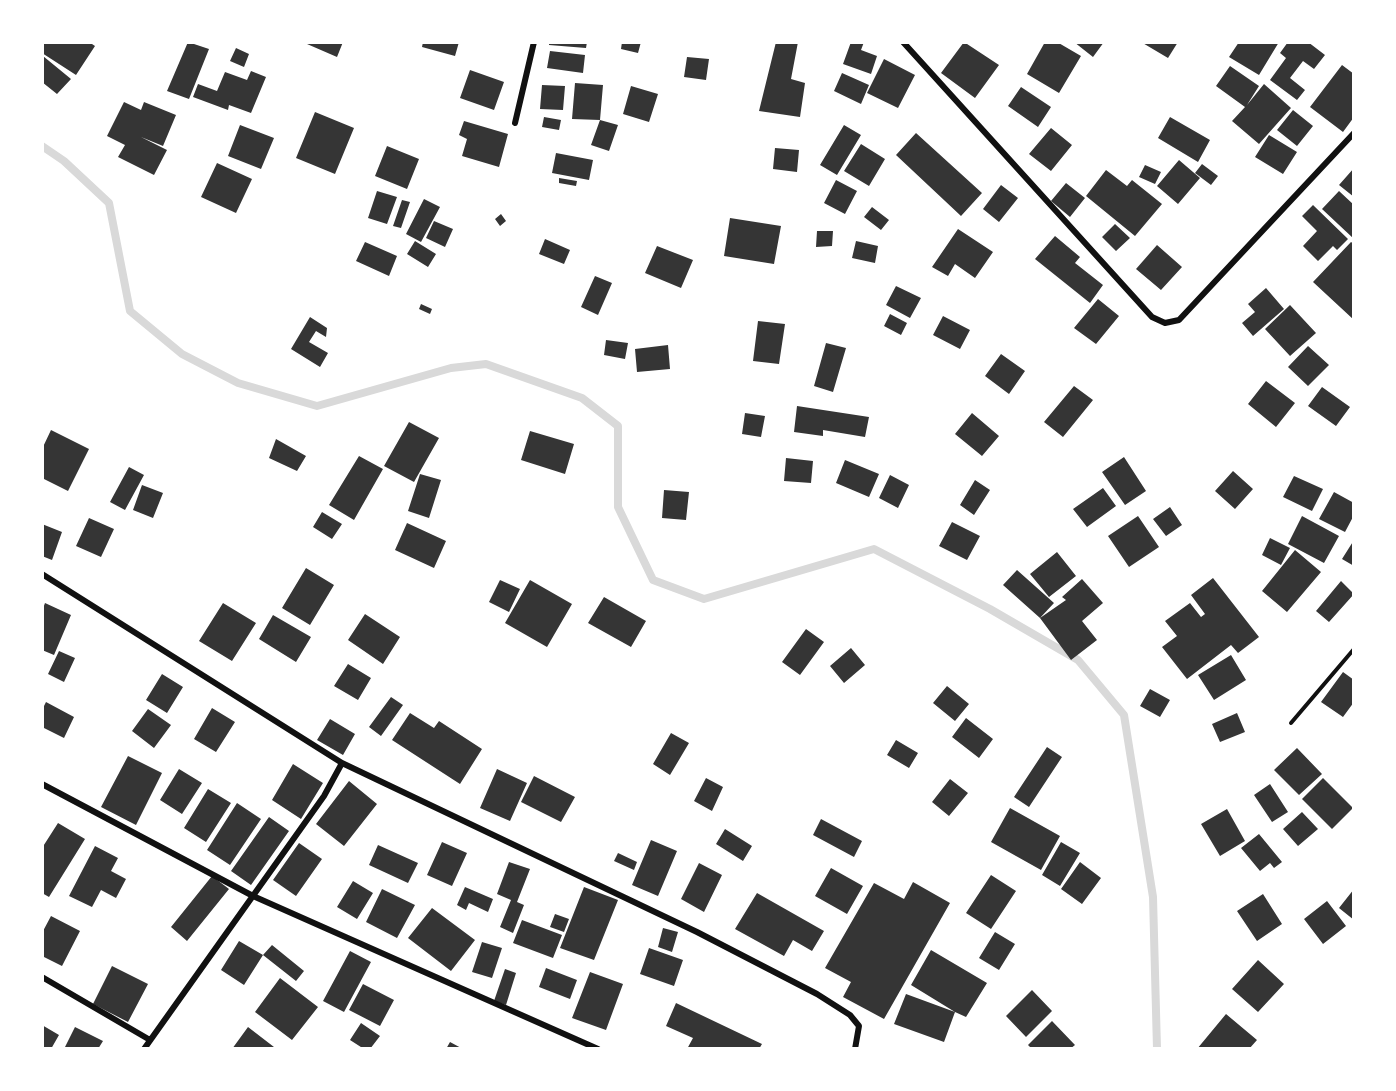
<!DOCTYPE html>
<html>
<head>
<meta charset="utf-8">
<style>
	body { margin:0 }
	#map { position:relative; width:1396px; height:1091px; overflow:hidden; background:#fff; font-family:Roboto,sans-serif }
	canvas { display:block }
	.frame { position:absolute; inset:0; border:44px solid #fff; pointer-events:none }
</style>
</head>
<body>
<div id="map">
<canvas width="1396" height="1091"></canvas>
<div class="frame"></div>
</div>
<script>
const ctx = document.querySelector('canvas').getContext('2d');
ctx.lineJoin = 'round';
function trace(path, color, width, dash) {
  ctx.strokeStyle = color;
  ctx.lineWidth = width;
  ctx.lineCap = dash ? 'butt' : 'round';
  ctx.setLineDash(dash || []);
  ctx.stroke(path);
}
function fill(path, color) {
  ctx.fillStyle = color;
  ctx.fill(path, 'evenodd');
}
const stream = new Path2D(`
	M42,146L64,161L109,203L130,311L182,354L238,383L317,406L451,368L486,364L582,398L618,426V507L653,580L704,599L874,549L990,609L1078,660L1124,715L1153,897L1157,1049`);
const building = new Path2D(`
	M42,42H89L95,46L76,75L42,53Z
	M188,42L209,49L189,99L167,91Z
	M308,42H343L337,57L307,44Z
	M423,42H459L455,56L422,47Z
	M549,42H587L586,48L549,45Z
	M622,42H641L638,53L621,49Z
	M776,42H798L791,79L805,83L800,117L759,111Z
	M851,42H864L861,50L877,56L871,74L843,64Z
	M964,42L999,65L975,98L941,73Z
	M1045,42H1057L1081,56L1059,93L1027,74Z
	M1074,42H1104L1093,57Z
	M1141,42H1178L1168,58Z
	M1239,42H1279L1259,75L1229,57Z
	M1288,42H1308L1325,55L1314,69L1303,61L1290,78L1305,90L1297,100L1270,80L1286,58L1280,53Z
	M236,48L249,54L244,67L230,61Z
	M550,51L585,55L583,73L547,68Z
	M43,56L71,79L57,94L42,82Z
	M687,57L709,59L706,80L684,77Z
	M884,59L915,75L898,108L867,93Z
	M1342,65L1354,74V117L1343,132L1310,107Z
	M1230,66L1259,86L1247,105L1264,84L1291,108L1259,144L1232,121L1245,107L1216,86Z
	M470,70L504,82L494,110L460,98Z
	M251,71L266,77L251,113L229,105L228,110L193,97L198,84L217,91L225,72L247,80Z
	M842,73L869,85L861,104L834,91Z
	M575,83L603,85L600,120L572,119Z
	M542,85L565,86L563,110L540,109Z
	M631,86L658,94L649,122L623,114Z
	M1021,87L1051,107L1038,127L1008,106Z
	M124,102L141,110L144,102L176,115L163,146L141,137L167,150L154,175L118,157L125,145L107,136Z
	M1293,110L1313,126L1297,146L1277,130Z
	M315,112L354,128L335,174L296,158Z
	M544,117L561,120L559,130L542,127Z
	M1170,117L1210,140L1198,162L1158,138Z
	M600,120L618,125L609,151L591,145Z
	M464,121L508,134L499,167L462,156L467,139L459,135Z
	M240,125L274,138L261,169L228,156Z
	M844,125L861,135L837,175L820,165Z
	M1051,128L1072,145L1051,171L1029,154Z
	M916,133L982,193L961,216L896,155Z
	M1269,135L1297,152L1283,174L1255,157Z
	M861,144L885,159L869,186L844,171Z
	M387,146L419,159L407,189L375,176Z
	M775,148L799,150L797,172L773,169Z
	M556,153L593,160L589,180L552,173Z
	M1179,160L1200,178L1178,204L1157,186Z
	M217,163L252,179L236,213L201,197Z
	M1202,164L1218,176L1211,185L1195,173Z
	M1145,165L1161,172L1155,184L1139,177Z
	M1354,168V197L1339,185Z
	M1106,170L1127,186L1132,180L1162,204L1135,236L1086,196Z
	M559,178L577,181L576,186L559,183Z
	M836,180L857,191L845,214L824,203Z
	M1066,183L1085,198L1070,217L1051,201Z
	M1001,185L1018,198L999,222L983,209Z
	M377,191L397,197L387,224L368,218Z
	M1339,191L1354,205V239L1322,209Z
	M424,199L440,207L421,242L406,234Z
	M402,200L410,202L401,228L393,226Z
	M1313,205L1348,239L1337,250L1333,246L1318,261L1303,246L1317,231L1302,216Z
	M872,207L889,220L881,230L864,217Z
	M501,214L506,221L500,226L495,219Z
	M730,218L781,226L774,264L724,256Z
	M434,221L453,229L445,247L426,238Z
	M1115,224L1130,238L1116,251L1102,237Z
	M958,229L993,252L975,278L955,264L948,276L932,267Z
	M817,231H833L832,246L816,247Z
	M1055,236L1080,257L1075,263L1103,285L1090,303L1035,259Z
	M545,239L570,250L564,264L539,254Z
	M415,241L436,254L428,267L407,254Z
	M856,241L878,246L875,263L852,258Z
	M365,242L397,256L389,276L356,261Z
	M1351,242L1354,244V320L1313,282Z
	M1157,245L1182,267L1161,290L1136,269Z
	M657,246L693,260L681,288L645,273Z
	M595,276L612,283L598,315L581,307Z
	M896,286L921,298L910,318L886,305Z
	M1266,288L1284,309L1253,336L1242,323L1255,312L1248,304Z
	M1098,299L1119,316L1096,344L1074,328Z
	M421,304L432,309L430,314L419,309Z
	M1290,305L1316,333L1290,356L1265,329Z
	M890,314L907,323L901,335L884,326Z
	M943,316L970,330L960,349L933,335Z
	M310,317L327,328L326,337L316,331L309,342L328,353L320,367L291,349Z
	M758,321L785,324L779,364L753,361Z
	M606,340L628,343L625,359L604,355Z
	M826,343L846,348L833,392L814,386Z
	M668,345L670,369L637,372L635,349Z
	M1308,346L1329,365L1308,386L1288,367Z
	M1001,354L1025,371L1009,394L985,376Z
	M1266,381L1295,403L1276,427L1248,404Z
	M1074,386L1093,400L1063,437L1044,422Z
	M1322,387L1350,407L1336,426L1308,406Z
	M797,406L869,417L865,437L823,430V436L794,432Z
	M745,413L765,416L761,437L742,434Z
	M972,413L999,436L982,456L955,434Z
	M409,422L439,438L414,482L384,466Z
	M51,430L89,449L68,491L42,478V449Z
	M530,431L574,444L565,474L521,460Z
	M276,439L306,456L297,471L269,458Z
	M359,456L383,469L354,520L329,505Z
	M1124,457L1146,491L1125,505L1102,472Z
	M786,458L813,461L811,483L784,481Z
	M845,460L879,474L869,497L836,483Z
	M129,467L144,475L125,510L110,502Z
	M1233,471L1253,489L1235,509L1215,491Z
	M420,474L441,480L429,518L408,511Z
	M890,475L909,485L898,508L879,498Z
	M1294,476L1323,489L1312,511L1283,497Z
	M975,480L990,490L974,515L960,505Z
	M142,485L163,493L153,518L133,510Z
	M1103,488L1116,506L1087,527L1073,509Z
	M664,490L689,492L686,520L662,518Z
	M1334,492L1354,503V515L1345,532L1319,519Z
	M1170,507L1182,525L1166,536L1153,519Z
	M322,512L342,524L332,539L313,527Z
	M1138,516L1159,547L1129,567L1108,536Z
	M1302,516L1339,536L1324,563L1288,544Z
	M89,518L114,529L101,557L76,546Z
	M952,522L980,536L967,560L939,546Z
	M407,523L446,541L434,568L395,550Z
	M42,524L62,532L52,560L42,556Z
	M1270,538L1290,548L1281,565L1262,555Z
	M1354,540V566L1342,559Z
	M1295,550L1321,572L1287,612L1262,591Z
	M1057,552L1076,576L1049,597L1030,574Z
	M306,568L334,585L310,625L282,608Z
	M1017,570L1054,603L1040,618L1003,585Z
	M1213,578L1259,637L1238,653L1231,645L1187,679L1162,647L1177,636L1165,621L1190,603L1201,617L1205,614L1191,595Z
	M1082,579L1103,603L1082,621L1097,640L1071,660L1040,618L1066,600L1062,597Z
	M500,580L520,589L509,612L489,602Z
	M530,580L572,604L547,647L505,623Z
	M1341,581L1354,594L1329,622L1316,611Z
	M604,597L646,621L631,647L588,623Z
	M45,603L71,615L54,655L42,650V611Z
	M223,603L256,623L232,661L199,641Z
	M365,614L400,637L383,664L348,640Z
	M273,615L311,637L296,662L259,639Z
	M806,629L824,642L800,675L782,662Z
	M851,648L865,665L844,683L830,666Z
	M59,651L75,658L64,682L48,674Z
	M1231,655L1246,680L1214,700L1198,675Z
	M348,664L371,678L358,700L334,686Z
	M1343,672L1354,680V702L1343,717L1321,702Z
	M162,674L183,687L167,713L146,700Z
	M947,686L969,704L955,721L933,703Z
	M1150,689L1170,700L1160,717L1140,706Z
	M391,697L403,705L381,736L369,727Z
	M46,702L74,717L64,738L42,727V710Z
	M212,708L235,722L216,752L194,739Z
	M148,709L171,725L154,748L132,731Z
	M410,713L434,728L439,721L482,749L460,784L392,740Z
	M1237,713L1245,732L1220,742L1212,724Z
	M966,718L993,739L979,758L952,737Z
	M330,719L355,734L343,755L317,740Z
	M671,733L689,743L670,775L653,764Z
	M896,740L918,753L909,768L887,755Z
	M1047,747L1062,757L1029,807L1014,797Z
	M1297,748L1322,774L1299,795L1274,770Z
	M128,756L162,773L136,825L101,807Z
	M293,764L323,783L301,819L272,800Z
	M179,769L202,783L182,814L160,800Z
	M497,769L527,783L510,821L480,808Z
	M534,776L575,797L561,822L521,802Z
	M706,778L723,787L712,811L694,801Z
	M1323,778L1353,808L1332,829L1302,799Z
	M950,779L968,793L949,816L932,802Z
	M349,781L377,804L344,846L316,824Z
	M1270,784L1288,812L1272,822L1254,795Z
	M208,789L231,803L206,842L184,828Z
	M237,803L261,819L230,865L207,850Z
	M1010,808L1060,836L1041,870L991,842Z
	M1227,809L1245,841L1220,856L1201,824Z
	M1302,812L1318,829L1298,846L1283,829Z
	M269,817L289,831L251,885L231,871Z
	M821,819L862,841L854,857L813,835Z
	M58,823L85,839L49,897L42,893V848Z
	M725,829L752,846L743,861L716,844Z
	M1259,834L1282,862L1274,868L1270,863L1260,871L1241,848Z
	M651,840L677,851L658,896L632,885Z
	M442,842L467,853L452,886L427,875Z
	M1061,842L1080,853L1060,886L1042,875Z
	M299,843L322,859L296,896L273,880Z
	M378,845L418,863L408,883L369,865Z
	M95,846L118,858L111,871L126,879L116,898L101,890L92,907L69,896Z
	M618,853L637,862L634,870L614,861Z
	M509,862L530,869L517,902L524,905L513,933L500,927L511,900L497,894Z
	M1080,862L1101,878L1082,904L1061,889Z
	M699,863L722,875L704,912L681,899Z
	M831,868L863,886L847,914L815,896Z
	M991,875L1016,891L991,929L966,913Z
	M212,876L229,889L187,941L171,927Z
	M353,881L373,893L357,919L337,907Z
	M913,882L950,903L884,1019L843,997L851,982L825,968L874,883L904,899Z
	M465,887L493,899L488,912L469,903L466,910L457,905Z
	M584,887L618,900L594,960L560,948Z
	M382,889L415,905L397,938L366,922Z
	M1354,889V920L1339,908Z
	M757,893L824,931L812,951L793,940L784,956L735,929Z
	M1263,894L1282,924L1257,941L1237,911Z
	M1327,901L1346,926L1323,944L1304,919Z
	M432,908L475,940L451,971L408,938Z
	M555,914L569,919L564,932L550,927Z
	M51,916L80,931L62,966L42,956V933Z
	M522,920L562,935L553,958L513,943Z
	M663,928L678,932L672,952L658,947Z
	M995,932L1015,944L999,970L979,958Z
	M239,941L263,955L244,985L221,970Z
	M482,942L502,948L492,978L472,972Z
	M272,945L304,971L296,981L263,955Z
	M649,948L683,960L674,986L640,974Z
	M931,950L987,983L966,1017L955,1012L944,1042L894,1024L906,994L955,1012L911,985Z
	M350,951L371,962L344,1012L323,1001Z
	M1258,960L1284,984L1258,1012L1232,989Z
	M112,966L148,984L128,1022L93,1004Z
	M546,968L577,980L570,999L539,987Z
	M505,969L516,973L506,1005L494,1001Z
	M590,972L623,984L606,1030L572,1018Z
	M280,978L318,1007L292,1040L255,1012Z
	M363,984L394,1000L380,1026L349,1010Z
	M1032,990L1052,1011L1026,1037L1006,1016Z
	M676,1003L762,1044L759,1049H687L693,1038L666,1026Z
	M1226,1014L1257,1040L1249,1049H1197Z
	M1052,1021L1075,1045L1070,1049H1032L1028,1045Z
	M361,1023L380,1036L370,1049H364L350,1040Z
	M42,1025L59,1035L51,1049H42Z
	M75,1027L103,1041L98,1049H64Z
	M248,1027L274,1047L273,1049H232Z
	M450,1042L463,1049H446Z`);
const path = new Path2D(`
	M1291,723L1354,649`);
const minor = new Path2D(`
	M903,42L1152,317L1165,323L1179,320L1354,133
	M515,123L534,42
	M42,574L342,763L697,932L817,994L850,1015L859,1026L855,1049
	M42,784L253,896L598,1049
	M42,977L150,1040
	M144,1049L324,796L342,763`);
trace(stream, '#d9d9d9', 8);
fill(building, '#353535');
trace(path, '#111', 4);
trace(minor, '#111', 6);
</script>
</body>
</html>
